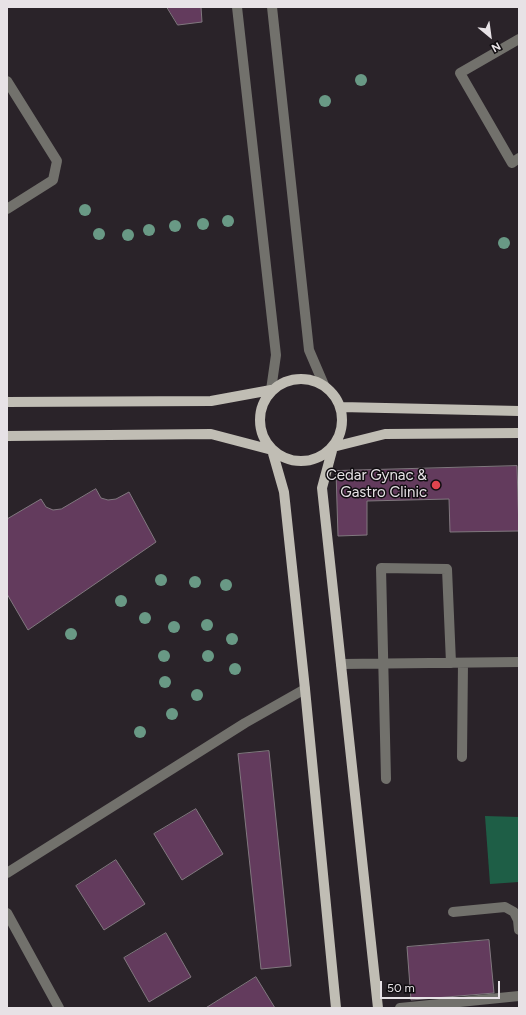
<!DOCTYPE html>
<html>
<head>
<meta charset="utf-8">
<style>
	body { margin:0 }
	#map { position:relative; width:526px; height:1015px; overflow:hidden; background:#2a2329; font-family:Figtree,sans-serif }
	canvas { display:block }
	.frame { position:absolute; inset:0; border:8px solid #e7e2e6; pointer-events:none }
	.north { position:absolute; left:470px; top:16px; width:40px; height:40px; -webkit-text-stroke:3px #100d10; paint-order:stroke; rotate:151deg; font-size:11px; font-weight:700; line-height:16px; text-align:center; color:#e7e2e6 }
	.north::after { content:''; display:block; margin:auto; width:14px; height:18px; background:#e7e2e6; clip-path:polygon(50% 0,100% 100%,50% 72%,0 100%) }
	.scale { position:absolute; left:380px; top:981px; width:120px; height:18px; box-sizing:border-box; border:2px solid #e7e2e6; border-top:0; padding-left:5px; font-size:12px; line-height:14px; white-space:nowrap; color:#e7e2e6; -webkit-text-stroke:3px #100d10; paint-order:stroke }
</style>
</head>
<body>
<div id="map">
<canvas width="526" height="1015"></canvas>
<div class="frame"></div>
<div class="north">N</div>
<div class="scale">50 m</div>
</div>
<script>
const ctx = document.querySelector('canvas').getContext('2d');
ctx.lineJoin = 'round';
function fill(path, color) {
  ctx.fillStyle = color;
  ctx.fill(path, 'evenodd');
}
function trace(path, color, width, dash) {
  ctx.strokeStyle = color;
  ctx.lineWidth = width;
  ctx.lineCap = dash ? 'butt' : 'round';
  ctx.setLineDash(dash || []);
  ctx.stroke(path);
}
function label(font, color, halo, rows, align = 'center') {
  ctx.font = font + ' Figtree,sans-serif';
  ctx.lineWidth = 3;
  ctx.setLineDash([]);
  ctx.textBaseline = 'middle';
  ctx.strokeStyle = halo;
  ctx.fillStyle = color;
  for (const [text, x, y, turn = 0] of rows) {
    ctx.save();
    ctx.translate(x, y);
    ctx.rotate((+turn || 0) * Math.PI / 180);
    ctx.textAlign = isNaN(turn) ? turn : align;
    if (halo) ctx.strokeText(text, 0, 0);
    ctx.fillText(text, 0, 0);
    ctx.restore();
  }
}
const forest = new Path2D(`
	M485,816L519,817V882L490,884Z`);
const building = new Path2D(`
	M167,7H201L202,22L178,25Z
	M517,466L519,531L450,532L449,499L367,501V535L338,536L336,471Z
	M96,489L101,498L108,500L116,499L129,492L156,542L28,630L7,594V519L41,499L46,507L53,510L61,509Z
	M269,751L291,966L261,969L238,754Z
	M196,809L223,854L182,880L154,834Z
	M116,860L145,904L104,930L76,886Z
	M166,933L191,977L149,1002L124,958Z
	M489,940L494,993L411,1000L407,947Z
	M256,977L275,1008H206Z`);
const minor = new Path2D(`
	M237,7L276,355L271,390
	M272,7L309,350L324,385
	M519,39L460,73L512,163L519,158
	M7,81L57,161L53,180L7,209
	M341,664L519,662
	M462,757L463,663
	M386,779L381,568L447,569L451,663
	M7,873L245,723L305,689
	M453,912L505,907L514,912L518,920L519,930
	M7,913L59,1008
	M400,1008L519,996`);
const major = new Path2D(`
	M260 420a41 41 0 1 1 82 0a41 41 0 1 1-82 0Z
	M7,402L211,401L271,390
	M341,407L519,411
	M7,436L211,434L272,450L284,492L305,689L336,1008
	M378,1008L322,488L333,447L385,434L519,433`);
const trees = [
	[361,80],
	[325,101],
	[85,210],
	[228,221],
	[203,224],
	[175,226],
	[149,230],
	[99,234],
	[128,235],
	[504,243],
	[161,580],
	[195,582],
	[226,585],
	[121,601],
	[145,618],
	[207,625],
	[174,627],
	[71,634],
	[232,639],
	[164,656],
	[208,656],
	[235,669],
	[165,682],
	[197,695],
	[172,714],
	[140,732]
];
const markers = [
	[436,485,5,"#e0444e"]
];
const poiNames = [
	["Cedar Gynac &",427,476],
	["Gastro Clinic",427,493]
];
fill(forest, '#1e5e46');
fill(building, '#633b5d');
trace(building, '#81787f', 1);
trace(minor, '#72716c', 10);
trace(major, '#c0bdb4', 10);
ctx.fillStyle = '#699985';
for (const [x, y] of trees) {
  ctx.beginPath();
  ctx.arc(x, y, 6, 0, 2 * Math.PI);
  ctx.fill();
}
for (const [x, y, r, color] of markers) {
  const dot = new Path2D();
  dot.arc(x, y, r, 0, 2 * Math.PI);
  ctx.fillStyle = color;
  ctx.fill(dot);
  trace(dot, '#100d10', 1.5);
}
label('15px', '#e7e2e6', '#100d10', poiNames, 'right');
</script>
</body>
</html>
